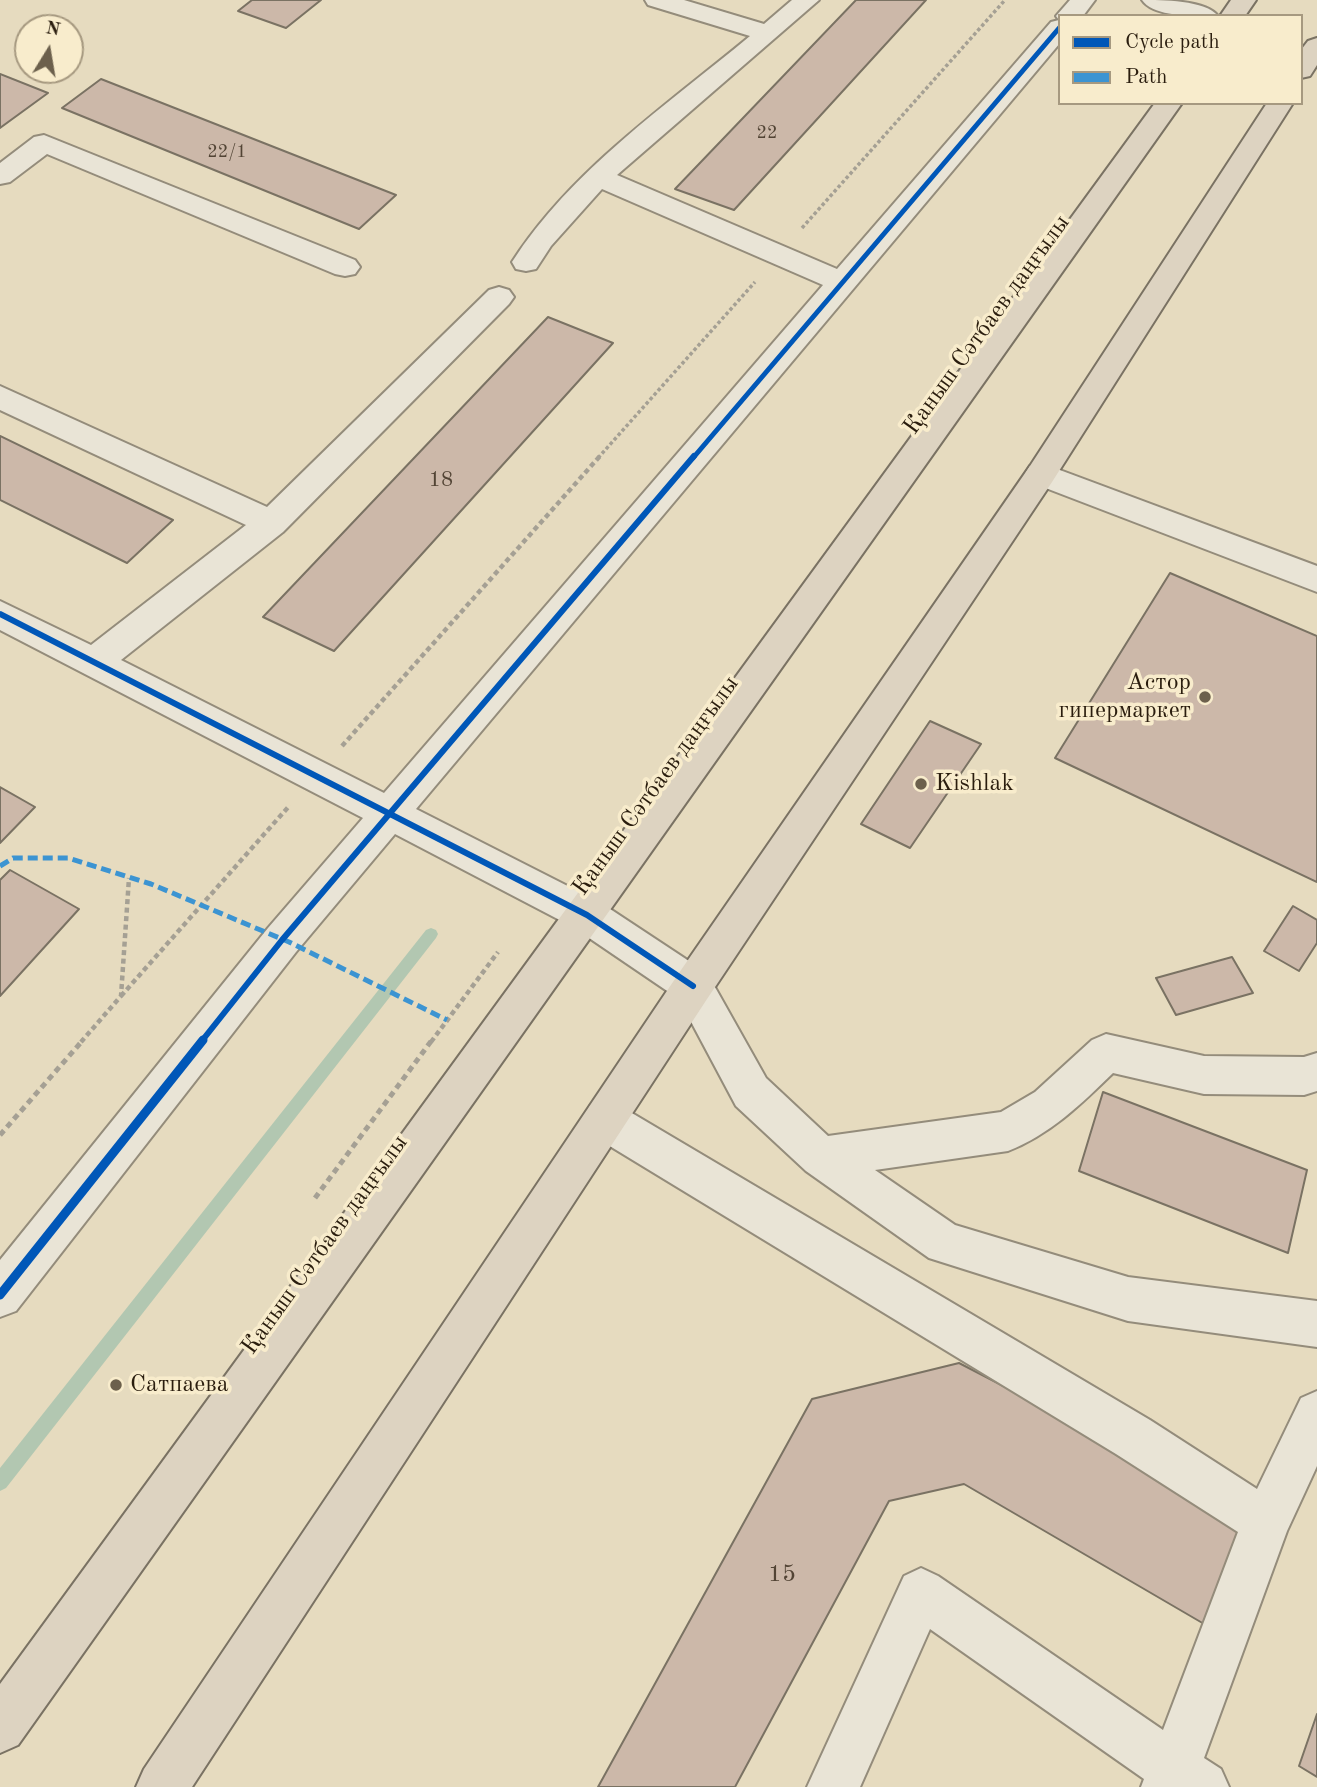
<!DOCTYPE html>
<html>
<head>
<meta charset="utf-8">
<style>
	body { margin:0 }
	#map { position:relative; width:1317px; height:1787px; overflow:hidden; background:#e6dbbf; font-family:"Old Standard TT",serif }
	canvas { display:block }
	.legend { position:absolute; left:1058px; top:14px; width:245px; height:91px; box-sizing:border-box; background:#f8eccc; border:2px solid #a69980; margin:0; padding:9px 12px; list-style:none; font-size:21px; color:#2a1d0e }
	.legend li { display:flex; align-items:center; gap:14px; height:35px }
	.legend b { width:35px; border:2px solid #a69980 }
	.north { position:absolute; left:14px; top:14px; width:70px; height:70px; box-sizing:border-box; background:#f8eccc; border:2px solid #a69980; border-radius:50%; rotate:11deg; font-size:19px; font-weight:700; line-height:28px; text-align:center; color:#2a1d0e }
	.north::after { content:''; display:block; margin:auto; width:24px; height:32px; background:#6c604c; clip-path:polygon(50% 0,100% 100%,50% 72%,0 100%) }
</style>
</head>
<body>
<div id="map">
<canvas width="1317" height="1787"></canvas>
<ul class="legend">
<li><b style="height:9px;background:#0057b8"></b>Cycle path</li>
<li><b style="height:9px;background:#3c94d2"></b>Path</li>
</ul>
<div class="north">N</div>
</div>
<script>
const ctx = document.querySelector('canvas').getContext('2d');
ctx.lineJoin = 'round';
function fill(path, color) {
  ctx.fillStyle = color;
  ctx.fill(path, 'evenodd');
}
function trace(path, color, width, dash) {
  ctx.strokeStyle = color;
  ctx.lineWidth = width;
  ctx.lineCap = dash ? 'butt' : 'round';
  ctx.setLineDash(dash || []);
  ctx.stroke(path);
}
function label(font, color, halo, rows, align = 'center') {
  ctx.font = font + ' "Old Standard TT",serif';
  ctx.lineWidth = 7;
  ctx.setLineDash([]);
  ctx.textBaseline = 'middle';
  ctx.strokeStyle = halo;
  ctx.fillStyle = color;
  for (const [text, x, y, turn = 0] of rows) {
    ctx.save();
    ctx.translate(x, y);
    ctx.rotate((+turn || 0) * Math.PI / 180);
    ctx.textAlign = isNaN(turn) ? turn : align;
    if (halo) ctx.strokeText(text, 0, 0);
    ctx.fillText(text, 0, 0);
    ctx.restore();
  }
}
const stream = new Path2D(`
	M431,928L436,930L438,934L436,938L6,1488L0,1491V1468L426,930Z`);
const building = new Path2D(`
	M252,0H321L286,28L238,11Z
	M856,0H926L734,210L675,189Z
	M0,74L48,93L0,128Z
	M101,79L396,195L359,229L62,108Z
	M548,317L613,343L334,651L263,617Z
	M0,436L173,520L127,563L0,500Z
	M1170,573L1317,636V882L1055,758Z
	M930,721L981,744L910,848L861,824Z
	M0,787L35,807L0,843Z
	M10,870L79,909L0,996V880Z
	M1293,906L1317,920V943L1299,971L1264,951Z
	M1232,957L1253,993L1176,1015L1156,978Z
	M1103,1092L1307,1170L1288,1253L1079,1171Z
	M959,1363L1266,1522L1211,1628L964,1484L889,1501L735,1787H598L812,1399Z
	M1317,1714V1777L1299,1766Z`);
const pathFar2 = new Path2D(`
	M802,228L1005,0
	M598,458L755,282`);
const pathFar1 = new Path2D(`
	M342,746L600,456
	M121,996L290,805
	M81,1042L121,996L129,878
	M431,1042L498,952`);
const path = new Path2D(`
	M0,1135L83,1040
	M315,1198L432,1040`);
const minor = new Path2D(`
	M645,0H684L764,24L792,0H819L617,175L837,269L1051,22L1059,20L1056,16L1070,0H1095L1083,16H1060V43L416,809L601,903L707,973L766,1078L828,1136L1001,1112L1035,1092L1092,1040L1106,1034L1204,1056L1304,1057L1317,1053V1091L1304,1095L1204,1094L1113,1073C1081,1104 1051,1134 1008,1151L875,1170L955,1225L1128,1277L1317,1301V1347L1128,1321L929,1258L806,1171L736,1106L679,999L573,927L395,834L296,952L16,1311L0,1317V1260L268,928L363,818L0,630V601L91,645L246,525L0,410V386L267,507L489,290L499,287L509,290L514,297L509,304L283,532L121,660L384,793L823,285L602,189L551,246L536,269L526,271L516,269L512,262C571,170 667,105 750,36L648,5Z
	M1142,0C1161,0 1206,0 1218,16C1198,16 1154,18 1142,0Z
	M44,135L355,260L360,267L355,274L345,276L335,274L47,154L10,182L0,184V163L34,137Z
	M1041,463L1317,566V592L1030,482L1025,474L1030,466Z
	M605,1100L620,1106L1150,1420L1257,1489L1301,1398L1317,1391V1466L1287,1531L1204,1758L1221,1769L1229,1787H1141L1144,1779L930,1629L860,1787H807L904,1576L921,1568L938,1576L1163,1730L1238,1532L1116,1454L590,1134L584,1120L590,1106Z`);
const major = new Path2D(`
	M1231,0H1256L1245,16H1220Z
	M1317,38V65L1310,76L1301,78V50L1308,41Z
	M1155,103H1182L18,1745L0,1753V1684Z
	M1267,103H1293L1052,482L707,999L192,1787H136L144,1769L679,973L1030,466Z`);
const quiet = new Path2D(`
	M0,866L13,858H68L151,884L289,942L447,1020`);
const cyclewayFar2 = new Path2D(`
	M693,458L1060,27`);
const cyclewayFar1 = new Path2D(`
	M0,614L587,915L693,986
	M201,1042L282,940L694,456`);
const cycleway = new Path2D(`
	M0,1295L203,1040`);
const markers = [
	[1205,697,7,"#6c604c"],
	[921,784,7,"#6c604c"],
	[116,1385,7,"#6c604c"]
];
const farNumbernames = [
	["22",767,133],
	["22/1",227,152]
];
const numberNames = [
	["18",441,480]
];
const streetNames = [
	["Қаныш Сәтбаев даңғылы",987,325,-54],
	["Қаныш Сәтбаев даңғылы",656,786,-54],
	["Қаныш Сәтбаев даңғылы",325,1245,-54]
];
const poiNames = [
	["Астор",1191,683,"right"],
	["гипермаркет",1191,711,"right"],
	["Kishlak",935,784],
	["Сатпаева",130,1385]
];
const nearNumbernames = [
	["15",782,1575]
];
fill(stream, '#b2c7b1');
fill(building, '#ccb8a9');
trace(building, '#7a7263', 2);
trace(minor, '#948c7b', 4);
trace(major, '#7a7263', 4);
trace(pathFar2, '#a5a094', 3.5, [3.5, 2.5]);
trace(pathFar1, '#a5a094', 4.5, [5, 3.5]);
trace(path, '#a5a094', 5, [6, 4.5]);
fill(minor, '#e9e4d6');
fill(major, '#ddd3c1');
trace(quiet, '#3c94d2', 5, [10, 5]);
trace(cyclewayFar2, '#0057b8', 5);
trace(cyclewayFar1, '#0057b8', 6);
trace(cycleway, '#0057b8', 9);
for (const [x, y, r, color] of markers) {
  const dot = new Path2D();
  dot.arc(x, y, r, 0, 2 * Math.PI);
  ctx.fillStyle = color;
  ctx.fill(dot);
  trace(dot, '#f8eccc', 2.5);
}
label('18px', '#524435', null, farNumbernames);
label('21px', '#524435', null, numberNames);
label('24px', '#2a1d0e', '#f8eccc', streetNames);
label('24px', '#2a1d0e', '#f8eccc', poiNames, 'left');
label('24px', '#524435', null, nearNumbernames);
</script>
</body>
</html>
